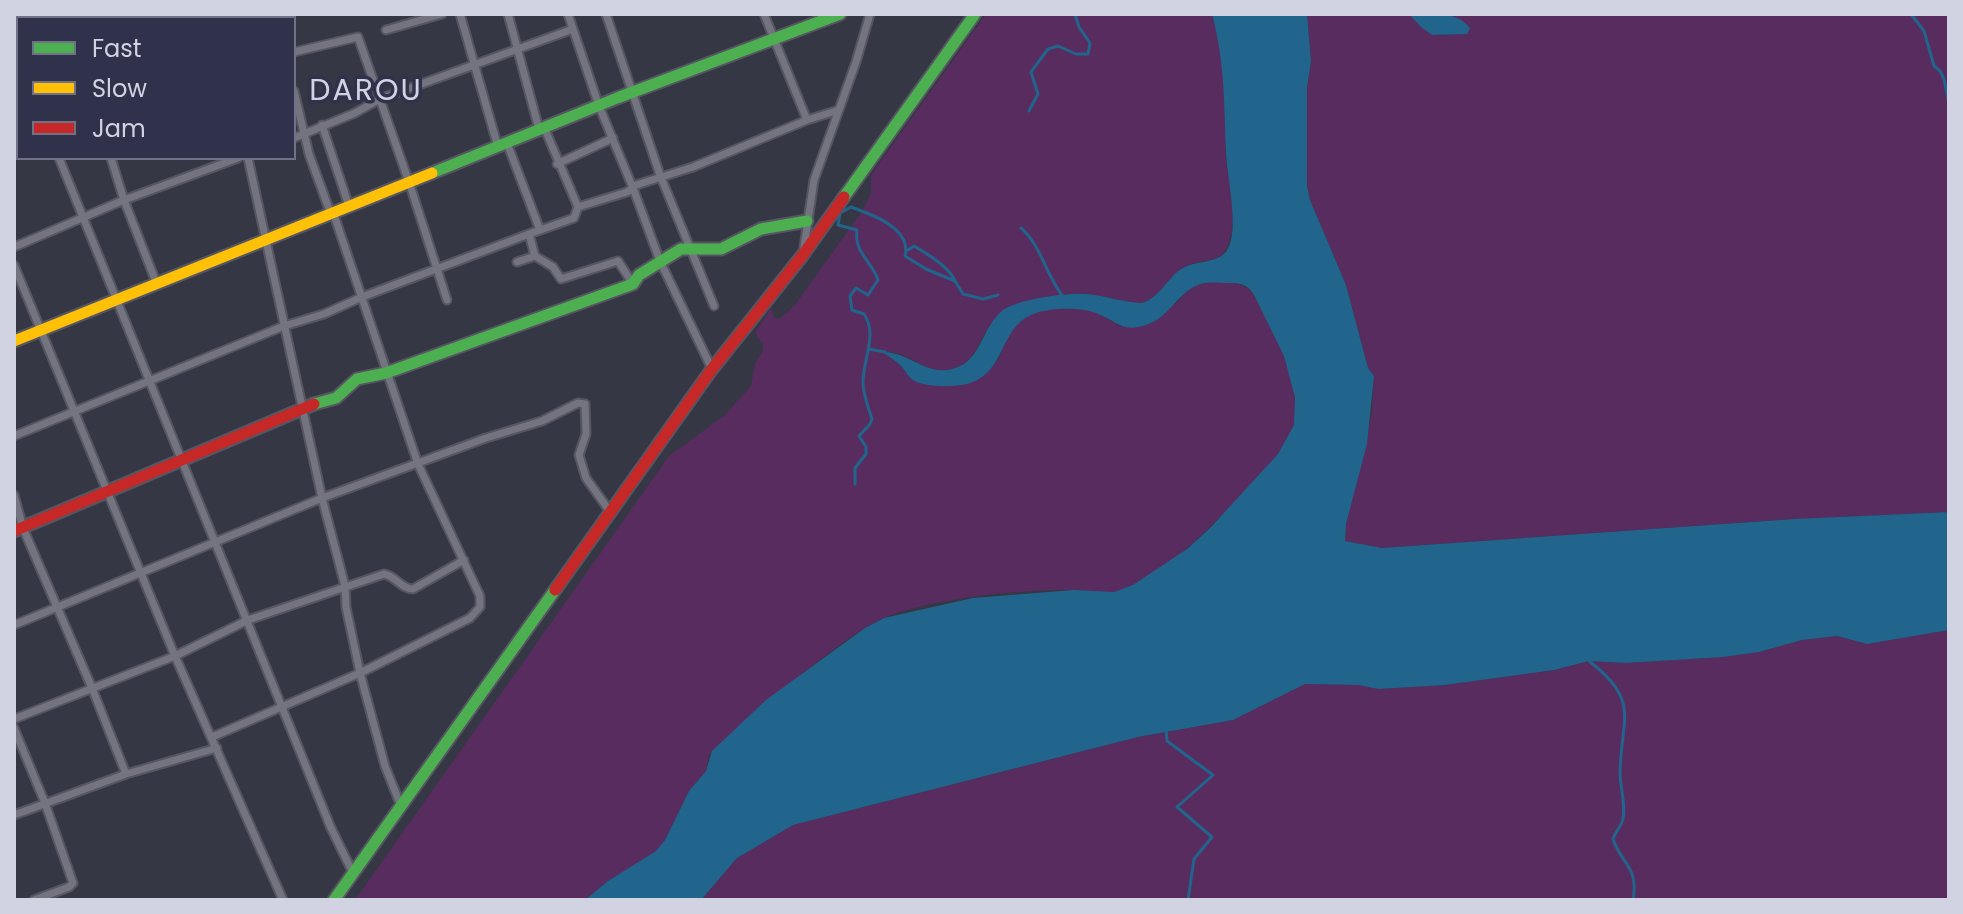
<!DOCTYPE html>
<html>
<head>
<meta charset="utf-8">
<style>
	body { margin:0 }
	#map { position:relative; width:1963px; height:914px; overflow:hidden; background:#363744; font-family:Poppins,sans-serif }
	canvas { display:block }
	.frame { position:absolute; inset:0; border:16px solid #d1d2e2; pointer-events:none }
	.legend { position:absolute; left:16px; top:16px; width:280px; height:144px; box-sizing:border-box; background:#30314a; border:2px solid #707187; margin:0; padding:10px 14px; list-style:none; font-size:24px; color:#d1d2e2 }
	.legend li { display:flex; align-items:center; gap:16px; height:40px }
	.legend b { width:40px; border:2px solid #707187 }
</style>
</head>
<body>
<div id="map">
<canvas width="1963" height="914"></canvas>
<div class="frame"></div>
<ul class="legend">
<li><b style="height:10px;background:#4caf50"></b>Fast</li>
<li><b style="height:10px;background:#ffc107"></b>Slow</li>
<li><b style="height:10px;background:#c62828"></b>Jam</li>
</ul>
</div>
<script>
const ctx = document.querySelector('canvas').getContext('2d');
ctx.lineJoin = 'round';
function fill(path, color) {
  ctx.fillStyle = color;
  ctx.fill(path, 'evenodd');
}
function trace(path, color, width, dash) {
  ctx.strokeStyle = color;
  ctx.lineWidth = width;
  ctx.lineCap = dash ? 'butt' : 'round';
  ctx.setLineDash(dash || []);
  ctx.stroke(path);
}
function label(font, color, halo, rows, align = 'center') {
  ctx.font = font + ' Poppins,sans-serif';
  ctx.lineWidth = 7;
  ctx.setLineDash([]);
  ctx.textBaseline = 'middle';
  ctx.strokeStyle = halo;
  ctx.fillStyle = color;
  for (const [text, x, y, turn = 0] of rows) {
    ctx.save();
    ctx.translate(x, y);
    ctx.rotate((+turn || 0) * Math.PI / 180);
    ctx.textAlign = isNaN(turn) ? turn : align;
    if (halo) ctx.strokeText(text, 0, 0);
    ctx.fillText(text, 0, 0);
    ctx.restore();
  }
}
const green = new Path2D(`
	M986,14H1212C1221,46 1226,79 1227,112C1227,127 1225,141 1226,156C1228,184 1243,235 1220,257C1207,262 1194,261 1182,268C1167,279 1160,297 1142,303C1123,302 1106,296 1088,294C1059,291 1011,303 991,325C977,341 976,363 952,369C925,376 908,349 883,352L901,366L910,378L997,362C1003,350 1007,333 1016,323C1030,309 1063,307 1082,309C1096,310 1109,320 1121,327C1139,320 1156,313 1173,305C1180,301 1181,297 1186,292C1201,278 1243,277 1254,295C1272,331 1305,384 1294,426C1288,449 1266,467 1251,484C1218,519 1162,582 1114,592C1100,595 1086,589 1072,590C1014,590 941,597 886,617C871,623 857,633 844,642C796,676 753,716 709,755L706,771L689,791L665,840L656,852L608,881L585,900H355L669,456L725,415L751,386L755,364L763,351V344L755,333L771,308L774,317L779,319L795,305L863,210L871,193V175Z
	M1307,14H1409C1428,31 1430,40 1459,33L1447,14H1949V512L1794,519L1382,548L1345,541L1346,524L1372,412L1374,376L1368,368L1346,285L1310,200L1307,186V88L1311,61Z
	M1949,630V900H701L737,858L793,825L1138,737L1233,720L1305,684L1359,685L1378,689L1445,685L1554,670L1589,661L1626,663L1723,657L1759,652L1802,640L1837,636L1867,644Z`);
const water = new Path2D(`
	M1212,14H1307L1311,61L1307,88V186L1310,200L1346,285L1368,368L1374,376L1367,444L1346,524L1345,541L1382,548L1794,519L1949,512V630L1867,644L1837,636L1802,640L1759,652L1723,657L1626,663L1589,661L1554,670L1445,685L1378,689L1359,685L1305,684L1233,720L1138,737L793,825L737,858L701,900H585L608,881L656,851L665,840L689,791L706,771L712,751L766,700L865,628L884,618L973,598L1074,590L1114,592L1133,585L1187,549L1210,528L1278,454L1294,425L1295,397L1284,356L1254,295C1247,284 1241,283 1229,283C1219,283 1207,281 1198,285C1177,293 1169,318 1146,325C1121,333 1117,321 1096,313C1079,307 1053,308 1036,313C993,327 1011,386 949,386C938,386 923,386 913,380C908,377 906,371 901,366C896,361 888,356 882,352C908,351 926,376 952,369C982,362 981,327 1003,310C1018,299 1069,292 1087,294C1106,296 1123,302 1142,303C1161,297 1167,277 1183,268C1197,260 1218,264 1227,250C1240,231 1227,177 1226,153C1224,103 1225,63 1212,14Z
	M1409,14C1430,14 1455,10 1470,28L1467,34L1432,35L1421,27Z`);
const stream = new Path2D(`
	M1911,14L1924,31L1934,66L1940,71L1944,79L1949,104
	M1029,111L1038,94L1031,72L1048,49L1058,46L1076,54H1088L1090,43L1079,27L1075,14
	M1021,228C1042,246 1046,277 1065,299
	M908,250L914,246C926,253 950,267 955,281
	M869,349L885,352
	M855,484V468L866,454V447L859,436L870,424L872,419C868,407 863,394 863,382C863,359 878,334 864,314L852,310L850,296L856,288L868,295L878,280C871,260 854,253 857,230L838,225L840,213L851,207C871,214 912,228 905,256L926,269L955,281L963,294L983,299L998,295
	M1589,661C1641,701 1621,718 1620,773C1620,786 1627,810 1622,822C1620,828 1615,832 1613,839C1621,864 1639,866 1633,900
	M1166,730L1167,741L1213,775L1177,807L1212,837L1194,859L1188,900`);
const street = new Path2D(`
	M60,14L61,18
	M149,14V18
	M220,14V18
	M460,14L498,147
	M508,14L539,129
	M568,14L599,106L633,188L660,261L712,369
	M606,14L660,175L714,306
	M764,14L807,120
	M107,18L118,14
	M386,30L442,14
	M294,52L358,37L409,182L447,300
	M14,54L18,63
	M322,125L349,206
	M544,127L578,207
	M294,138L355,113L380,99L573,29
	M507,143L540,230
	M14,150L18,149
	M59,158L331,828L353,873
	M111,158L124,200L156,282
	M248,158L322,498L345,586L346,607L360,673L385,766L401,806
	M557,164L613,138
	M14,247L124,200L238,158
	M803,254L814,180L856,62L870,14
	M517,262L535,256
	M14,265L175,656L283,900
	M633,284L618,261L561,279L553,267L535,256L529,234L574,218L578,207L627,192L633,188V186L693,167L807,120L839,110
	M14,436L284,326L324,314L362,297L529,234
	M14,495L23,528L92,688L126,774
	M14,625L322,498L486,438L542,421L578,403L585,404L586,434L579,455L586,478L611,513
	M14,719L175,656L248,620L384,574C396,576 401,589 413,589L464,560
	M14,728L45,803L73,883L69,887L34,900
	M212,737L360,673L470,618L480,607V596L418,464L333,212L329,209L309,154L294,91
	M14,815L126,774L217,748`);
const fast = new Path2D(`
	M432,173L617,98L840,14
	M844,197L975,14
	M314,404L336,398L357,379L386,373L633,284L639,275L681,249H721L761,229L807,221
	M334,900L555,590`);
const slow = new Path2D(`
	M14,341L432,173`);
const jam = new Path2D(`
	M14,531L314,404
	M555,590L712,369L802,256L844,197`);
const neighbourhoodNames = [
	["DAROU",366,92]
];
fill(green, '#582c5f');
fill(water, '#21648c');
trace(stream, '#21648c', 3);
trace(street, '#555662', 11);
trace(fast, '#555662', 15);
trace(slow, '#555662', 15);
trace(jam, '#555662', 15);
trace(street, '#737480', 7);
trace(fast, '#4caf50', 11);
trace(slow, '#ffc107', 11);
trace(jam, '#c62828', 11);
ctx.letterSpacing = '2px';
label('30px', '#d1d2e2', '#30314a', neighbourhoodNames);
ctx.letterSpacing = '0px';
</script>
</body>
</html>
